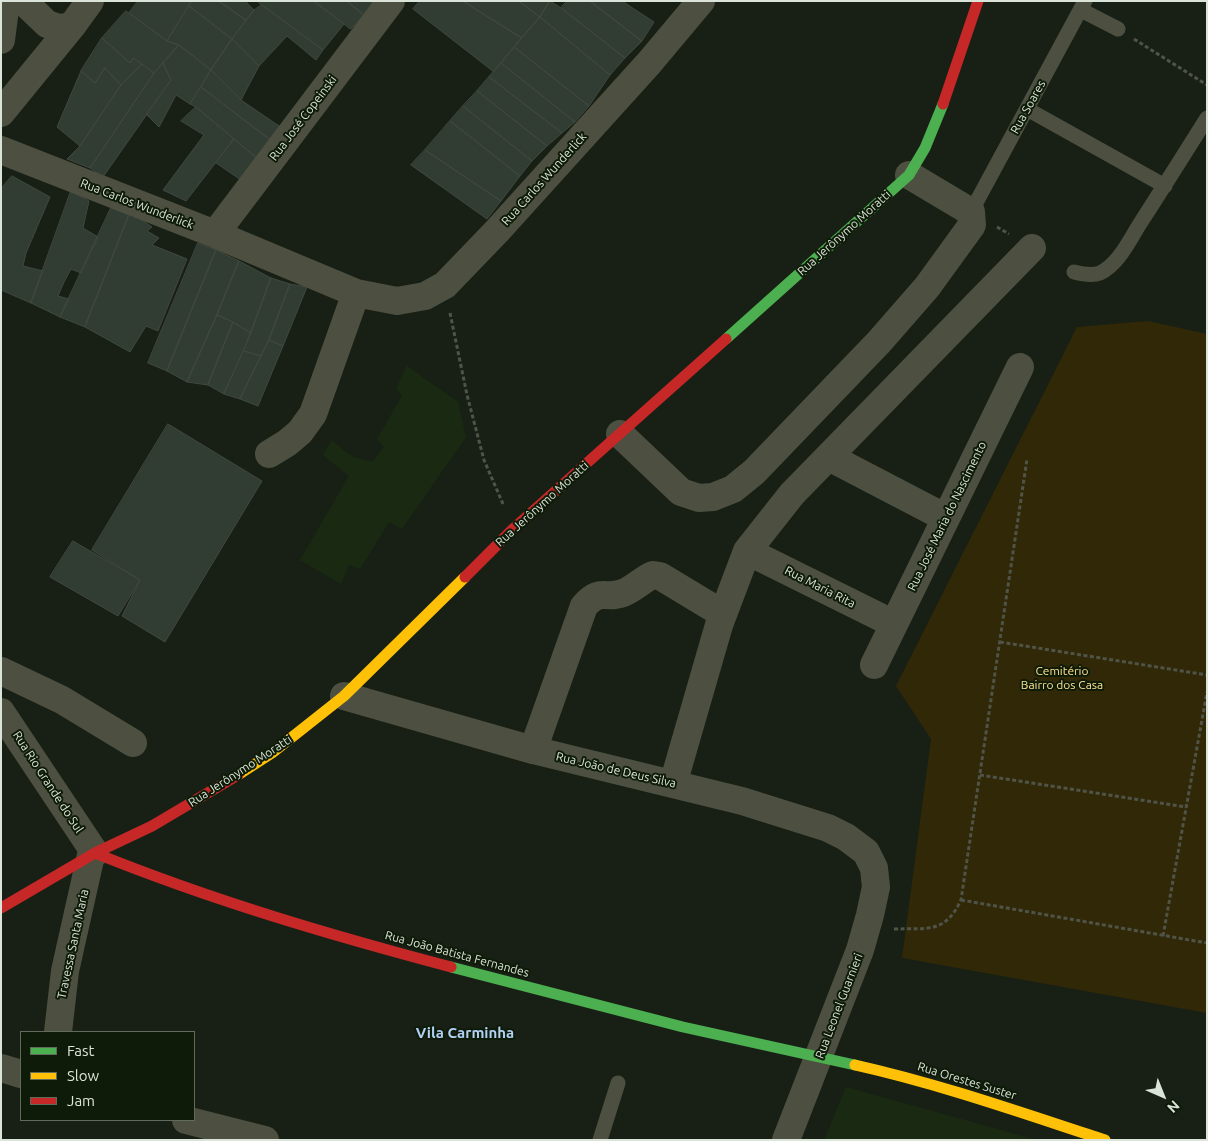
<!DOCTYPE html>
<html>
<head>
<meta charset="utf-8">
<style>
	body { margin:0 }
	#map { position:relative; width:1208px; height:1141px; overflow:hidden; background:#182015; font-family:Ubuntu,sans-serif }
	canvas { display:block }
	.frame { position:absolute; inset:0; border:2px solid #dbe4d8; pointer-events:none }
	.legend { position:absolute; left:20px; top:1031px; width:175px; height:90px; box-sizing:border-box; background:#0e1b08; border:1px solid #606b5b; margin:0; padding:6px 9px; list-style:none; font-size:15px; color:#dbe4d8 }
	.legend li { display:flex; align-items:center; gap:10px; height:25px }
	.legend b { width:25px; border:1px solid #606b5b }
	.north { position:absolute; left:1138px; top:1071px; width:50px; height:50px; -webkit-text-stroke:4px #0e1b08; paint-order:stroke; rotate:136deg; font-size:14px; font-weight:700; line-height:20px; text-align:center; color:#dbe4d8 }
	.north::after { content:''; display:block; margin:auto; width:18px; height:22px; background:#dbe4d8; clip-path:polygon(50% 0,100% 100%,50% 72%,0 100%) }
</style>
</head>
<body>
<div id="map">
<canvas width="1208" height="1141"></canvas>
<div class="frame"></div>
<ul class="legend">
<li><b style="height:6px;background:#4caf50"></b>Fast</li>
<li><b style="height:6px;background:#ffc107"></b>Slow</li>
<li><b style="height:6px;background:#c62828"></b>Jam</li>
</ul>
<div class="north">N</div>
</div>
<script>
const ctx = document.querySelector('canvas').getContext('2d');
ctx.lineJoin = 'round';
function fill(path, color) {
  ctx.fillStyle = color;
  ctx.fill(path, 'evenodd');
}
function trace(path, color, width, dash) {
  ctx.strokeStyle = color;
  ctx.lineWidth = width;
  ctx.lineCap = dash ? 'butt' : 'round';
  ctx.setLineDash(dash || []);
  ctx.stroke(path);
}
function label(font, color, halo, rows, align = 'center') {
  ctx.font = font + ' Ubuntu,sans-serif';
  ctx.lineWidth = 4;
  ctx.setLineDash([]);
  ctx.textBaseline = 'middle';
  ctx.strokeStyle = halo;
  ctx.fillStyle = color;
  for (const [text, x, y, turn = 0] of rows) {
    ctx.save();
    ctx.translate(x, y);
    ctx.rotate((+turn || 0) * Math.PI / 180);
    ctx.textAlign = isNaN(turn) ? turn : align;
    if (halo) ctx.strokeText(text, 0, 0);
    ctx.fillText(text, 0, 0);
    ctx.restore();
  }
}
const built = new Path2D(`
	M407,366L458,402L466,437L402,529L389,522L360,569L349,565L341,584L300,560L349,476L323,455L332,440L344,451L356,458L373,462L384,447L377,439L402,396L396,388Z
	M846,1087L1026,1137L1035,1140H824Z`);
const green = new Path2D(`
	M1148,321L1207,334V1013L902,958L931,739L896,686L1077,327Z`);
const building = new Path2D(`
	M138,1H191V2L167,41L129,13Z
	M191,1H219L246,20L232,39L189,6Z
	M219,1H245L254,10L246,20Z
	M260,1H314L344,24L323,50L259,3Z
	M314,1H347L364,15L351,29Z
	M347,1H374L364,15Z
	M420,1H463L522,38L494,72L413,9Z
	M463,1H519L540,17L522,38Z
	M519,1H550L540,17Z
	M550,1L561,8L625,58L610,75L540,17Z
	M567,1H590L642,41L625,58L561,8Z
	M590,1H622L654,22L642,41Z
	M262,5L323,50L316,60L287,36L259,66L232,39L254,10Z
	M189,6L232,39L211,70L179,45L167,41Z
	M126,11L167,41L179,45L154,73L133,58L130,63L102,38Z
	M540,17L610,75L589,106L514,47Z
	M102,38L130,63L133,58L142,64L121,85L105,68L95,83L81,71Z
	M232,39L259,66L241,100L211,70Z
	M179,45L211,70L190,104L176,95L159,127L146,114L171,80L163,63Z
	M514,47L589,106L575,122L501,63Z
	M163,63L171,80L103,177L90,168L154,73Z
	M501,63L575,122L562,133L489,77Z
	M142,64L154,73L90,168L67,159L80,146L121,85Z
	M105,68L121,85L80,146L57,127L81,71L95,83Z
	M211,70L241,100L279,126L273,142L201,87Z
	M489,77L562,133L547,146L477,91Z
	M201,87L273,142L258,159L196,107L190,104Z
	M477,91L547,146L532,161L463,106Z
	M463,106L532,161L520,176L450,121Z
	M196,107L234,139L186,201L163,190L204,135L181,121Z
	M450,121L520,176L501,201L425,150Z
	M234,139L258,159L241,180L216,163Z
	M425,150L501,201L487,219L411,165Z
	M12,176L50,197L26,253L23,266L43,271L31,303L1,290V189Z
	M71,191L89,201L83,228L98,237L81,273L71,269L64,282L58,296L69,299L60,317L31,303Z
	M111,208L130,212L85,327L60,317Z
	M130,212L152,227L147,231L159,238L152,245L187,259L158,331L146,326L130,352L85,327Z
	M198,243L216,250L167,371L148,363Z
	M216,250L239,261L217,315L187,382L167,371Z
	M239,261L271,278L251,333L233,322L217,315Z
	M271,278L290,284L269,340L261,356L244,351Z
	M290,284L307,287L283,346L269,340Z
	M217,315L233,322L208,385L187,382Z
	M233,322L251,333L224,394L208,385Z
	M269,340L283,346L258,406L240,399Z
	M244,351L261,356L240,399L224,394Z
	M168,424L262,481L165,642L122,616L140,580L92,550Z
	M73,541L140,580L118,616L50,577Z`);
const path = new Path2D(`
	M1134,39L1207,85
	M997,227L1009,234
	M450,313L467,395L484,460L503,504
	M1000,642L1207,675
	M980,775L1186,807
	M961,900L1207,943
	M894,929C927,928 945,934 961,900L1027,459
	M1163,936L1207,692`);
const lane = new Path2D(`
	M1081,10L1118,29
	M1027,109L1165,186
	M971,212L1085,1
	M1074,272C1082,274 1092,276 1100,273C1119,264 1130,239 1141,222C1163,188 1185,153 1207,118
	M600,1140L618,1083`);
const street = new Path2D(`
	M23,1L47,24L59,28L72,26
	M1,40L6,1
	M1,113L72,26L90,1
	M1,150L215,234L356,293L397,301L425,296L445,285L497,231L649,63L701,1
	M215,234L391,1
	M620,434L681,492L699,498L713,497L733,489L754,472L879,342L927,287L972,225L971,212L909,175
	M269,454L287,443L300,432L313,414L356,293
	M829,457L946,518
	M747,551L894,624
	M874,665L1020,367
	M1,671L62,700L133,743
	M344,696L533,750L742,801L828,828L846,837L866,852L874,868L876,887L870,915L860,950L786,1140
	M1,712L95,853
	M533,750L584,606C601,587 604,600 623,593C634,589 643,579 653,575L660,576L723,614
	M673,784L719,625L747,551L792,494L1032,248
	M58,1032L65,971L91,855
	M1,1068L21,1074
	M186,1120L265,1140`);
const fast = new Path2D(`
	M726,339L909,175L925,148L943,104
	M451,967L683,1027L855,1065`);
const slow = new Path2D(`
	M238,775L272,753L344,696L465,577
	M855,1065C940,1084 1022,1113 1105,1140`);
const jam = new Path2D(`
	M943,104L978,1
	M465,577L514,528L726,339
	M95,853C211,900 330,935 451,967
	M1,908L95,853L152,826L238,775`);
const streetNames = [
	["Rua Soares",1028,107,-61],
	["Rua José Copeinski",303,118,-53],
	["Rua Carlos Wunderlick",544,179,-48],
	["Rua Carlos Wunderlick",137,204,21],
	["Rua Jerônymo Moratti",844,233,-42],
	["Rua Jerônymo Moratti",542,504,-42],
	["Rua José Maria do Nascimento",947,516,-64],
	["Rua Maria Rita",820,587,27],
	["Rua João de Deus Silva",616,770,13],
	["Rua Jerônymo Moratti",240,771,-33],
	["Rua Rio Grande do Sul",48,782,57],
	["Travessa Santa Maria",73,944,-78],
	["Rua João Batista Fernandes",457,954,15],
	["Rua Leonel Guarnieri",839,1006,-69],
	["Rua Orestes Suster",967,1081,17]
];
const parkNames = [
	["Cemitério",1062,671],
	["Bairro dos Casa",1062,685]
];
const quarterNames = [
	["Vila Carminha",465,1033]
];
fill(built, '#1a2a12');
fill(green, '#302807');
fill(building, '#313c33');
trace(building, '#404840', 1);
trace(path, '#505347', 3, [4, 2.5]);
trace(lane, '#4d5040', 15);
trace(street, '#4d5040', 28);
trace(fast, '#4caf50', 11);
trace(slow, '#ffc107', 11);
trace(jam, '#c62828', 11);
label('12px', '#dbe4d8', '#0e1b08', streetNames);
label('12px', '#fee291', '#0e1b08', parkNames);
label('bold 15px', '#b1d2f5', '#0e1b08', quarterNames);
</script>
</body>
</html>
